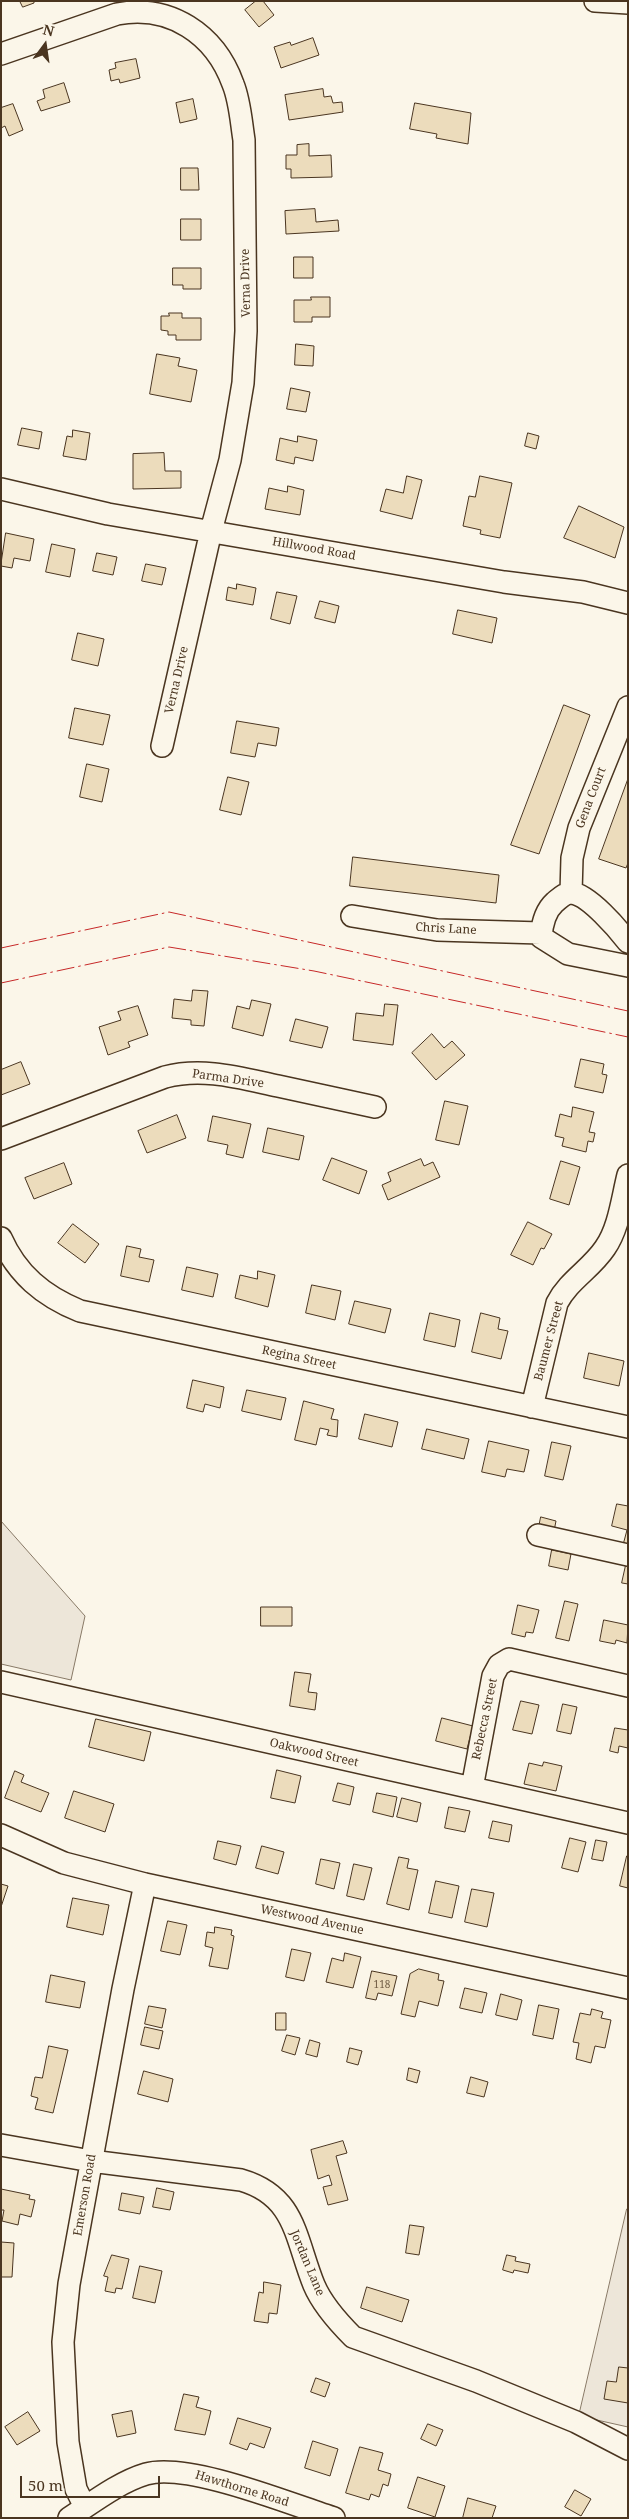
<!DOCTYPE html>
<html>
<head>
<meta charset="utf-8">
<style>
	body { margin:0 }
	#map { position:relative; width:629px; height:2519px; overflow:hidden; background:#fbf6e9; font-family:"Noto Serif",serif }
	canvas { display:block }
	.frame { position:absolute; inset:0; border:2px solid #4a3520; pointer-events:none }
	.north { position:absolute; left:20px; top:20px; width:50px; height:50px; -webkit-text-stroke:4px #fbf6e9; paint-order:stroke; rotate:14deg; font-size:14px; font-weight:700; line-height:20px; text-align:center; color:#4a3520 }
	.north::after { content:''; display:block; margin:auto; width:18px; height:22px; background:#4a3520; clip-path:polygon(50% 0,100% 100%,50% 72%,0 100%) }
	.scale { position:absolute; left:20px; top:2476px; width:140px; height:22px; box-sizing:border-box; border:2px solid #4a3520; border-top:0; padding-left:6px; font-size:15px; line-height:18px; white-space:nowrap; color:#4a3520; -webkit-text-stroke:4px #fbf6e9; paint-order:stroke }
</style>
</head>
<body>
<div id="map">
<canvas width="629" height="2519"></canvas>
<div class="frame"></div>
<div class="north">N</div>
<div class="scale">50 m</div>
</div>
<script>
const ctx = document.querySelector('canvas').getContext('2d');
ctx.lineJoin = 'round';
function fill(path, color) {
  ctx.fillStyle = color;
  ctx.fill(path, 'evenodd');
}
function trace(path, color, width, dash) {
  ctx.strokeStyle = color;
  ctx.lineWidth = width;
  ctx.lineCap = dash ? 'butt' : 'round';
  ctx.setLineDash(dash || []);
  ctx.stroke(path);
}
function label(font, color, halo, rows, align = 'center') {
  ctx.font = font + ' "Noto Serif",serif';
  ctx.lineWidth = 4;
  ctx.setLineDash([]);
  ctx.textBaseline = 'middle';
  ctx.strokeStyle = halo;
  ctx.fillStyle = color;
  for (const [text, x, y, turn = 0] of rows) {
    ctx.save();
    ctx.translate(x, y);
    ctx.rotate((+turn || 0) * Math.PI / 180);
    ctx.textAlign = isNaN(turn) ? turn : align;
    if (halo) ctx.strokeText(text, 0, 0);
    ctx.fillText(text, 0, 0);
    ctx.restore();
  }
}
const green = new Path2D(`
	M1,1521L85,1616L71,1680L1,1664Z
	M627,2209H628V2427L579,2416Z`);
const building = new Path2D(`
	M20,1H34V3L23,7Z
	M256,1H263L274,15L259,27L245,10Z
	M313,38L319,55L281,68L274,47L290,42L291,45Z
	M136,59L140,78L120,83L119,79L111,81L109,70L116,68L115,63Z
	M64,83L70,102L41,111L37,101L45,98L43,90Z
	M323,89L324,97L331,96L333,103L342,102L343,112L289,120L285,95Z
	M193,99L197,119L180,123L176,103Z
	M415,103L471,113L468,144L436,138L437,134L410,129Z
	M13,104L23,130L9,136L5,126L1,128V108Z
	M309,144V156L331,155L332,177L291,178V169H286V155H297V145Z
	M181,168H198L199,190H181Z
	M315,209L316,222L338,220L339,231L286,234L285,211Z
	M181,219H201V240H181Z
	M294,257H313V278H294Z
	M173,268H201V289H183V285H173Z
	M311,297H330V317H312V322H294V300H311Z
	M169,313H182V318H201V340H176V335H168V331L161,330V316H169Z
	M296,344L314,346L313,366L295,365Z
	M157,354L180,358L178,366L197,370L191,402L150,394Z
	M291,388L310,392L306,412L287,409Z
	M22,428L42,432L39,449L18,445Z
	M73,430L90,433L86,460L63,456L67,436L72,437Z
	M528,433L539,436L536,449L525,446Z
	M298,436L317,440L313,461L295,457L294,464L276,460L280,438L297,442Z
	M164,453L165,471H181V488L133,489V454Z
	M407,476L422,480L412,519L380,511L386,489L403,493Z
	M480,476L512,483L500,538L480,534L481,530L463,526L469,496L475,497Z
	M288,486L304,490L300,515L265,509L269,488L287,492Z
	M579,506L624,527L615,558L564,538Z
	M6,533L34,539L30,561L14,558L12,568L1,566Z
	M52,544L75,549L70,577L46,572Z
	M97,553L117,557L113,575L93,571Z
	M146,564L166,568L162,585L142,581Z
	M237,584L256,588L253,605L226,600L228,587L236,589Z
	M277,592L297,596L290,624L271,619Z
	M320,601L339,606L335,623L315,618Z
	M458,610L497,618L492,643L453,634Z
	M78,633L104,639L98,666L72,660Z
	M564,705L590,715L539,854L511,845Z
	M75,708L110,715L103,745L69,738Z
	M237,721L279,728L276,746L258,743L255,757L231,753Z
	M87,764L109,769L102,802L80,797Z
	M228,777L249,782L241,815L220,810Z
	M628,779V863L626,868L599,859Z
	M353,857L499,875L496,903L350,886Z
	M193,990L208,991L204,1026L191,1025V1020L172,1018L174,999L191,1001Z
	M252,1000L271,1004L263,1036L232,1028L237,1006L249,1009Z
	M385,1004L398,1005L393,1045L353,1040L356,1013L383,1016Z
	M138,1006L148,1035L128,1042L130,1047L108,1055L99,1027L121,1020L118,1012Z
	M296,1019L328,1027L322,1048L290,1041Z
	M432,1034L444,1048L452,1041L465,1055L436,1080L412,1053Z
	M581,1059L604,1064L602,1074L607,1075L603,1093L575,1087Z
	M21,1062L30,1084L1,1095V1070Z
	M445,1101L468,1106L459,1145L436,1140Z
	M573,1107L594,1112L589,1132L595,1133L593,1142L588,1141L586,1152L562,1146L564,1138L555,1136L560,1114L571,1117Z
	M177,1115L186,1138L147,1153L138,1131Z
	M213,1116L251,1124L243,1158L226,1154L228,1145L208,1141Z
	M268,1128L304,1136L299,1160L263,1152Z
	M332,1158L367,1171L359,1194L323,1180Z
	M421,1159L424,1166L433,1162L440,1177L388,1200L382,1185L391,1181L388,1173Z
	M561,1161L580,1167L569,1205L550,1199Z
	M64,1163L72,1184L34,1199L25,1178Z
	M528,1222L552,1234L544,1249L541,1248L533,1265L511,1255Z
	M73,1224L99,1244L85,1263L58,1243Z
	M127,1246L141,1249L139,1257L154,1260L149,1282L121,1276Z
	M187,1267L218,1274L213,1297L182,1290Z
	M258,1271L275,1275L268,1307L235,1298L240,1275L257,1279Z
	M312,1285L341,1291L335,1320L306,1313Z
	M355,1301L391,1309L385,1333L349,1324Z
	M430,1313L460,1320L455,1347L424,1340Z
	M481,1313L500,1318L498,1329L508,1331L501,1359L472,1352Z
	M589,1353L624,1361L619,1386L584,1378Z
	M193,1380L224,1387L220,1408L205,1404L203,1412L187,1408Z
	M247,1390L286,1398L281,1420L242,1411Z
	M304,1401L334,1409L331,1419L338,1420L337,1437L327,1435L329,1430L320,1428L316,1445L295,1440Z
	M365,1414L398,1422L392,1447L359,1439Z
	M427,1429L469,1439L464,1459L422,1449Z
	M489,1441L529,1450L524,1472L507,1469L505,1477L482,1472Z
	M552,1442L571,1446L563,1480L545,1476Z
	M617,1504L628,1506V1546L623,1545L627,1530L612,1526Z
	M541,1517L556,1521L554,1531L539,1527Z
	M552,1550L571,1554L568,1570L549,1566Z
	M626,1565L628,1566V1584L622,1583Z
	M565,1601L578,1604L569,1641L556,1638Z
	M518,1605L539,1610L533,1633L526,1632L525,1637L512,1634Z
	M261,1607H292V1626H261Z
	M604,1620L628,1625L627,1643L616,1640L615,1644L600,1641Z
	M295,1672L311,1674L308,1692L317,1693L315,1710L290,1706Z
	M521,1701L539,1705L532,1734L513,1730Z
	M563,1704L577,1707L571,1734L557,1731Z
	M442,1718L473,1726L467,1749L436,1741Z
	M96,1719L151,1732L144,1761L89,1747Z
	M615,1728L628,1730V1748L619,1746L618,1753L610,1751Z
	M544,1762L562,1766L556,1791L524,1784L529,1763L542,1766Z
	M277,1770L301,1776L295,1803L271,1798Z
	M15,1771L24,1775L21,1782L49,1793L41,1812L5,1798Z
	M338,1783L354,1787L350,1805L333,1801Z
	M74,1791L114,1804L105,1832L65,1818Z
	M377,1793L397,1797L393,1817L373,1812Z
	M402,1798L421,1803L417,1822L397,1817Z
	M449,1807L470,1811L465,1832L445,1828Z
	M493,1821L512,1825L509,1842L489,1838Z
	M570,1838L586,1842L578,1872L562,1868Z
	M596,1840L607,1842L603,1861L592,1859Z
	M218,1841L241,1846L236,1865L214,1859Z
	M262,1846L284,1852L278,1874L256,1868Z
	M627,1856H628V1888L620,1886Z
	M399,1857L409,1859L407,1868L418,1870L409,1910L387,1904Z
	M321,1859L340,1863L334,1889L316,1884Z
	M354,1864L372,1868L364,1900L347,1896Z
	M436,1881L459,1886L452,1918L429,1913Z
	M1,1884L8,1886L1,1907Z
	M472,1889L494,1893L487,1927L465,1922Z
	M73,1898L109,1905L103,1935L67,1927Z
	M168,1921L187,1925L180,1955L161,1951Z
	M215,1927L232,1930L231,1935L234,1936L228,1969L209,1966L213,1948L205,1946L207,1932L214,1933Z
	M292,1949L311,1953L304,1981L286,1977Z
	M345,1953L361,1957L353,1988L326,1982L332,1958L343,1961Z
	M419,1969L439,1974L438,1980L444,1981L438,2006L419,2001L415,2017L401,2014L410,1974Z
	M372,1971L397,1976L392,1996L378,1993L376,2000L366,1998Z
	M51,1975L85,1982L80,2008L46,2002Z
	M465,1988L487,1993L482,2013L460,2008Z
	M501,1994L522,2000L517,2020L496,2015Z
	M539,2005L559,2009L553,2039L533,2035Z
	M149,2006L166,2009L162,2028L145,2024Z
	M592,2009L603,2012L601,2018L611,2020L605,2048L595,2046L591,2063L576,2059L579,2043L573,2042L580,2013L590,2015Z
	M276,2013H286V2030H276Z
	M145,2027L163,2031L159,2049L141,2045Z
	M287,2035L300,2038L295,2055L282,2051Z
	M310,2040L320,2043L317,2057L306,2054Z
	M49,2046L68,2050L53,2113L35,2109L38,2098L31,2096L35,2077L42,2078Z
	M350,2048L362,2051L358,2065L347,2062Z
	M409,2068L420,2071L417,2083L407,2080Z
	M144,2071L173,2079L168,2102L138,2094Z
	M471,2077L488,2082L484,2097L467,2093Z
	M343,2141L347,2153L336,2156L348,2200L328,2205L323,2187L332,2185L329,2175L318,2179L311,2150Z
	M157,2188L174,2192L170,2210L153,2207Z
	M1,2189L30,2195L29,2199L35,2200L31,2217L20,2214L18,2225L2,2221L4,2210H1Z
	M122,2193L144,2197L140,2214L119,2210Z
	M410,2225L424,2227L419,2255L406,2253Z
	M1,2242L14,2243L12,2277H1Z
	M112,2255L129,2259L122,2289L116,2288L115,2293L105,2291L108,2277L104,2276Z
	M507,2255L516,2257L515,2261L530,2264L528,2273L514,2270L513,2273L503,2270Z
	M140,2266L162,2271L155,2303L133,2298Z
	M264,2282L281,2285L277,2314L269,2313L268,2323L254,2321L259,2292L263,2293Z
	M367,2287L409,2300L402,2322L361,2308Z
	M619,2367L628,2368V2403L604,2399L607,2381L616,2382Z
	M316,2378L330,2383L325,2397L311,2392Z
	M184,2394L199,2397L196,2407L211,2411L205,2435L175,2430Z
	M132,2411L136,2433L117,2437L112,2415Z
	M28,2412L40,2431L17,2445L5,2427Z
	M238,2418L271,2428L264,2448L250,2443L247,2450L230,2444Z
	M428,2424L443,2430L436,2446L421,2439Z
	M313,2441L338,2449L330,2476L305,2468Z
	M360,2447L383,2453L378,2470L391,2474L388,2486L383,2484L379,2497L371,2494L369,2500L346,2493Z
	M418,2477L445,2486L435,2517L408,2508Z
	M575,2490L591,2499L581,2516L565,2507Z
	M468,2498L496,2506L492,2518H463Z`);
const minor = new Path2D(`
	M595,1L628,3
	M1,54L117,14C170,4 215,34 233,84C240,101 241,121 244,140L246,331L243,383L230,460L211,531L162,746
	M1,489L108,514L504,582L583,592L628,603
	M571,893L572,858L579,828L628,707
	M352,916L437,930L541,933
	M628,942C618,929 589,895 572,893C566,892 560,898 555,902C545,911 542,924 541,937L568,954L628,966
	M1,1139L165,1077C203,1067 240,1078 278,1086C310,1093 343,1100 375,1107
	M1,1238C17,1274 43,1296 80,1311L628,1427
	M532,1407L557,1303C569,1280 591,1269 605,1248C619,1228 622,1199 628,1175
	M538,1535L628,1555
	M1,1682L628,1823
	M472,1788L493,1676L499,1665L509,1659L628,1686
	M1,1835L64,1863L145,1884L628,1988
	M1,2145L91,2161L241,2180C296,2196 295,2238 314,2285C322,2304 338,2322 353,2337L476,2381L576,2422L628,2449
	M85,2507L76,2489L68,2442L63,2342L69,2284L123,1989L145,1884
	M69,2518C92,2503 119,2482 146,2474C188,2462 290,2504 334,2518`);
const power = new Path2D(`
	M1,948L169,912L628,1011
	M1,983L169,947L314,971L628,1037`);
const numberNames = [
	["118",382,1985]
];
const streetNames = [
	["Verna Drive",246,283,-91],
	["Hillwood Road",314,549,10],
	["Verna Drive",177,680,-77],
	["Gena Court",591,798,-69],
	["Chris Lane",446,929,3],
	["Parma Drive",228,1079,8],
	["Baumer Street",549,1341,-75],
	["Regina Street",299,1358,12],
	["Rebecca Street",485,1719,-78],
	["Oakwood Street",314,1753,13],
	["Westwood Avenue",312,1920,12],
	["Emerson Road",85,2195,-80],
	["Jordan Lane",307,2263,67],
	["Hawthorne Road",242,2489,17]
];
fill(green, '#ede6d9');
trace(green, '#887966', 1);
fill(building, '#ecdcbc');
trace(building, '#4a3520', 1);
trace(minor, '#4a3520', 24);
trace(minor, '#fbf6e9', 21);
trace(power, '#c62828', 1, [18, 4, 2.5, 4]);
label('10px', '#725f47', null, numberNames);
label('12px', '#4a3520', '#fbf6e9', streetNames);
</script>
</body>
</html>
